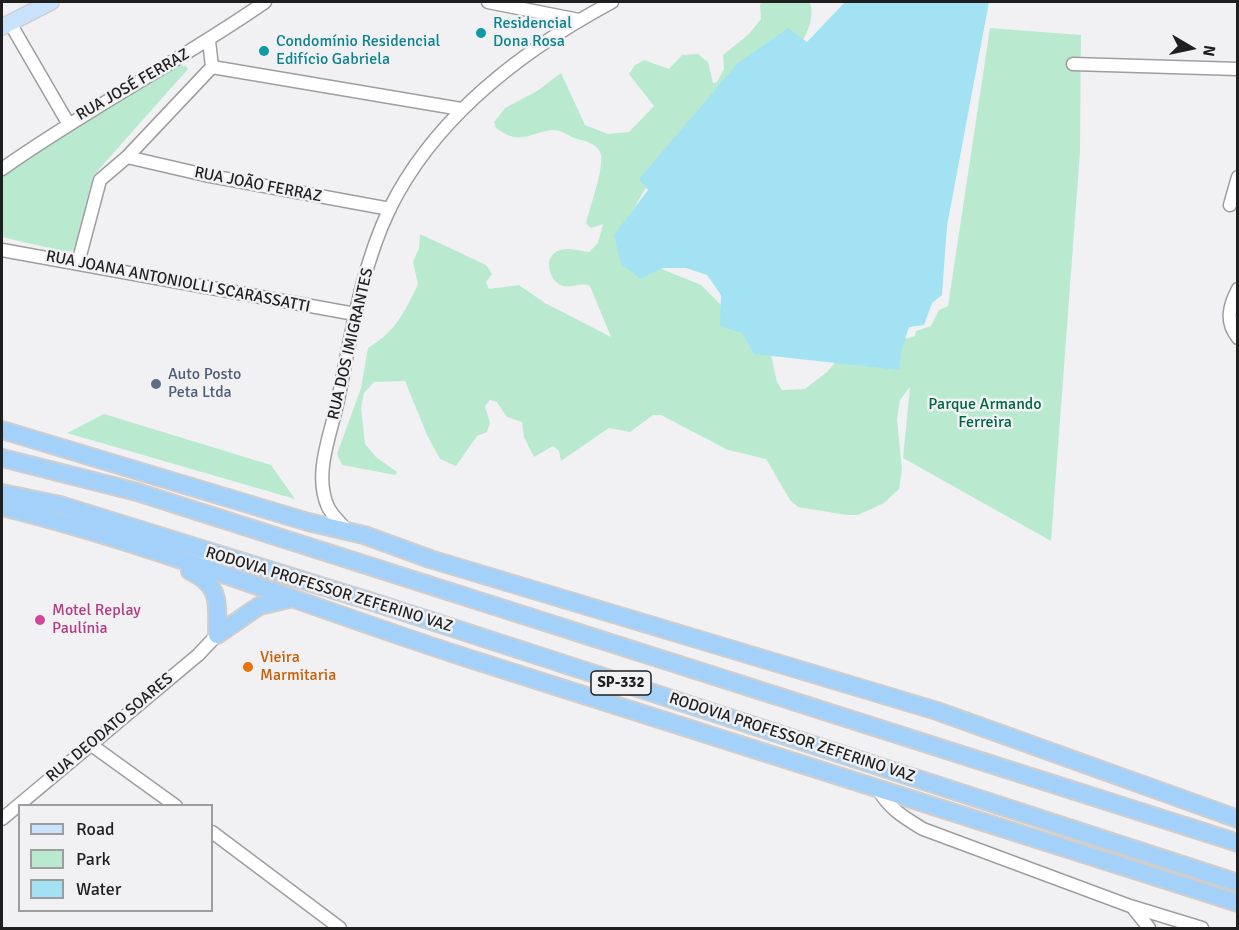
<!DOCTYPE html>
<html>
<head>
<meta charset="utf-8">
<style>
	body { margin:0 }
	#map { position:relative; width:1239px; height:930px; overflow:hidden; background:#f1f1f4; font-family:Signika,sans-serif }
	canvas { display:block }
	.frame { position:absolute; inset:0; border:3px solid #1f1f20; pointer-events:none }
	.legend { position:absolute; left:18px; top:804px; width:195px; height:108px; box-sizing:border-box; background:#f1f1f4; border:2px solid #9d9d9f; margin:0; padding:8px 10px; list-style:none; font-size:18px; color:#1f1f20 }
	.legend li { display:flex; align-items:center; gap:12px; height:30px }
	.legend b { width:30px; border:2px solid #9d9d9f }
	.north { position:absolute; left:1161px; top:18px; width:60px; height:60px; -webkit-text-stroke:4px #f1f1f4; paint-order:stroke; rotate:99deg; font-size:16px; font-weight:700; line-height:24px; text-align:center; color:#1f1f20 }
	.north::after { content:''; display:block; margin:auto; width:21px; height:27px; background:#1f1f20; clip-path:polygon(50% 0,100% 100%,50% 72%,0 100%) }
</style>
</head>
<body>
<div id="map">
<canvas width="1239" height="930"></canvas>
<div class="frame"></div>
<ul class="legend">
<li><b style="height:8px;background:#c8e3fb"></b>Road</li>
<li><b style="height:16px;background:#b9ead0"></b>Park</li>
<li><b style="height:16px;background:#a2e2f2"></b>Water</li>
</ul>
<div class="north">N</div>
</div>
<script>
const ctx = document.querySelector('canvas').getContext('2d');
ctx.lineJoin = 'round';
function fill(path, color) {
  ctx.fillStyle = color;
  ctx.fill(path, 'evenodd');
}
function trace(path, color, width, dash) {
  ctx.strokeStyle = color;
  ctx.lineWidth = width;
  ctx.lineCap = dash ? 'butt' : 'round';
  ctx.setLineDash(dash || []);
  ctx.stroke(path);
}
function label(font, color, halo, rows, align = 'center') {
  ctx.font = font + ' Signika,sans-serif';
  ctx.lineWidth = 5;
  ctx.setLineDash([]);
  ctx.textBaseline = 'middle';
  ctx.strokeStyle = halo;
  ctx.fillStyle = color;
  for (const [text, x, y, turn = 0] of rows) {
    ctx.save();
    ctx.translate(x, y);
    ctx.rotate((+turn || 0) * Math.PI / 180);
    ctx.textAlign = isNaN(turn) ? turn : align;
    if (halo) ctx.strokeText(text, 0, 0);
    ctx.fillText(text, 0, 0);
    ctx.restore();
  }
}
const green = new Path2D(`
	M764,2H810C814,16 810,27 803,40L662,159L624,226L630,256L701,285L771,355L777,382L782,390L805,389L827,372L839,358L915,336L916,331L931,326L939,310L948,306L990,28L1081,35L1080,152L1051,541L903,458L910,387L900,400L897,419L902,469L899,489L884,503L858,515H847L798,507L790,500L766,459L728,450L661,415H653L630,432L609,428L561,461L559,451L553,446L534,457L524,437L522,422L507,417L497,402L490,400L485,406L490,423L487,432L477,436L456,466L440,459L427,435L405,381L374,382L364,393L361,408L365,444L376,457L397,472L395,475L342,465L337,454L361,388L368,348C396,331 404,313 418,284L413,262L419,248L420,234L486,265L492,274L486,282L489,289L519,285L545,303L611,337L590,286C580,281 569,291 559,284C549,278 544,259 556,252C565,246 579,251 589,252L598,243L603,224L591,228L586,224C589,209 606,164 600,152C596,143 585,141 577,139C565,135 560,127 547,131C524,136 518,144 496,128L494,122L505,108L537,91L561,73L585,125L608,134L629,132L654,106L629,74L635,65L644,60L669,69L682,55L698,54L708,62L713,83L717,82L724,69L723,55L749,34L761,19L760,4Z
	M179,65L186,66L188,69L93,176L74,250L66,252L2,237V175L78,122Z
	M104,414L271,465L295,499L67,433Z`);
const water = new Path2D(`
	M845,2H989L947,226L942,295L932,303L924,325L909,327L901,352L899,370L754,354L742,333L720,326L721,295L707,275L686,268H663L641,279L621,264L614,235L648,190L639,179L738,63L788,28L807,42Z`);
const minor = new Path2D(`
	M488,2L579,20
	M10,23L68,123
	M209,41L212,67L461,109
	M1073,64L1238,69
	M127,157L205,175L390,209
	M2,169C87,109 180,61 265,2
	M1230,205L1238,177
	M2,250L355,314
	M78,263L100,180L127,157L212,67
	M1238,289C1229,306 1225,322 1238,338
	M348,531C341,524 332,515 328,507C313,474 331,434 338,400C351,336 361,268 390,208C436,115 523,50 612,2
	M90,744L176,806
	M878,789C889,809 905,818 923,829L1130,906L1202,928
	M2,819L198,655L217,635
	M212,832L340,928
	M1134,909L1149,928`);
const major = new Path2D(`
	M2,27L51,2`);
const highway = new Path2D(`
	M2,430L308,522L364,535L430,559L937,711L1238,819
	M2,458L137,492L1238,843
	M2,493L60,505L376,603L1238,883
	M2,507C160,546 312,608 467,658C723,741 981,819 1238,903
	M190,571C222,586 217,604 217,635
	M217,635L259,606L289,599`);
const markers = [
	[481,33,6,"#0f9aa8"],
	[264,51,6,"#0f9aa8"],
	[156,384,6,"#5c6f8a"],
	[40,620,6,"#d1479c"],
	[248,667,6,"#e8710a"]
];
const shields = [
	[621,683,60]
];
const shieldNames = [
	["SP-332",621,683]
];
const cultureNames = [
	["Residencial",493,24],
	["Dona Rosa",493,42],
	["Condomínio Residencial",276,42],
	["Edifício Gabriela",276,60]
];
const streetNames = [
	["RUA JOSÉ FERRAZ",133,85,-30],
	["RUA JOÃO FERRAZ",258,185,11],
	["RUA JOANA ANTONIOLLI SCARASSATTI",178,282,11],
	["RUA DOS IMIGRANTES",351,344,-77],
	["RODOVIA PROFESSOR ZEFERINO VAZ",329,590,17],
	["RUA DEODATO SOARES",110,728,-40],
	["RODOVIA PROFESSOR ZEFERINO VAZ",792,738,18]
];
const serviceNames = [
	["Auto Posto",168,375],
	["Peta Ltda",168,393]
];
const parkNames = [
	["Parque Armando",985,405],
	["Ferreira",985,423]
];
const hotelNames = [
	["Motel Replay",52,611],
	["Paulínia",52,629]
];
const foodNames = [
	["Vieira",260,658],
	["Marmitaria",260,676]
];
fill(green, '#b9ead0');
fill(water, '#a2e2f2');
trace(minor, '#9e9ea0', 15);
trace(major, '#cecece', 18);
trace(highway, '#cecece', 20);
trace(minor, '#fff', 12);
trace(major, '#c8e3fb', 15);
trace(highway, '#a4d1f9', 16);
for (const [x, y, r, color] of markers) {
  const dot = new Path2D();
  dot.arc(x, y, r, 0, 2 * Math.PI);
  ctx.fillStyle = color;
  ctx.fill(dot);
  trace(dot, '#f1f1f4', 2);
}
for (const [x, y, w] of shields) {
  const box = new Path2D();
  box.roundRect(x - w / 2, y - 12, w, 24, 4.5);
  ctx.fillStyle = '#f1f1f4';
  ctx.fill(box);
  trace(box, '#1f1f20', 1.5);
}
label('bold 15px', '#1f1f20', null, shieldNames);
label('16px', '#0d838f', '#f1f1f4', cultureNames, 'left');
label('16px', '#1f1f20', '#f1f1f4', streetNames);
label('16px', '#4e5e75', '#f1f1f4', serviceNames, 'left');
label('16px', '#016544', '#f1f1f4', parkNames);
label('16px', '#b23c85', '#f1f1f4', hotelNames, 'left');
label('16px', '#c56008', '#f1f1f4', foodNames, 'left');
</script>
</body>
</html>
